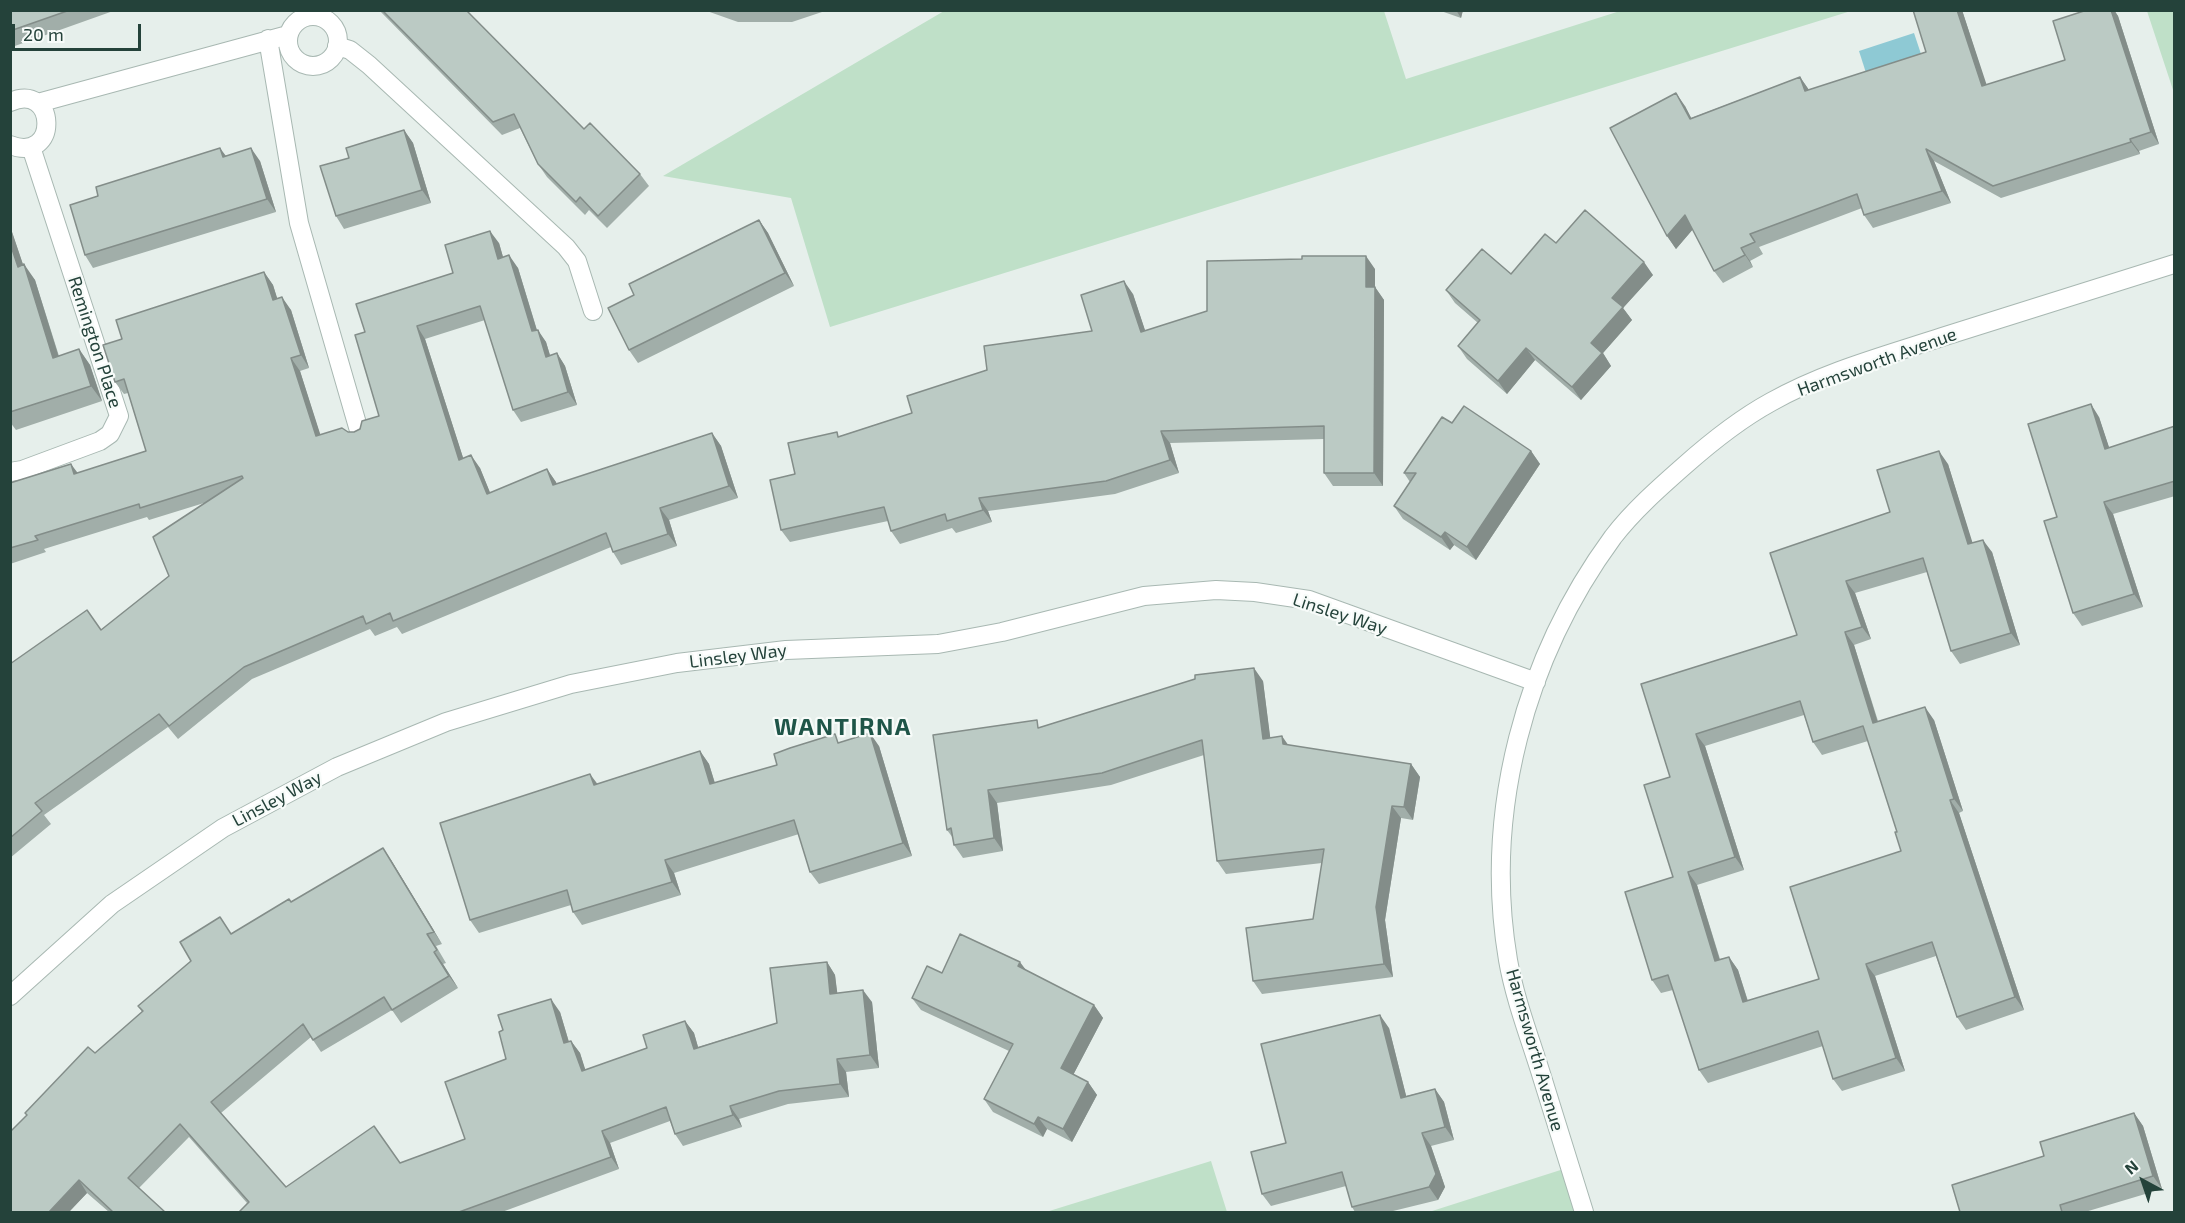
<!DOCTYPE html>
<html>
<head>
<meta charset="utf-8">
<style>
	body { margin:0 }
	#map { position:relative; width:2185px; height:1223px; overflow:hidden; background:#e6efeb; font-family:"Exo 2",sans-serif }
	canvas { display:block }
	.frame { position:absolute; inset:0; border:12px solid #24423a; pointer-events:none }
	.north { position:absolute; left:2113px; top:1151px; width:60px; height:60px; -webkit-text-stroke:4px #f7fbf9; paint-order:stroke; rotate:320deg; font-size:16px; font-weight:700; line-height:24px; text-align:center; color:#24423a }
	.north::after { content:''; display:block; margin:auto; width:21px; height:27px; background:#24423a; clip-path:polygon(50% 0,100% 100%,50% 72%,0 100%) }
	.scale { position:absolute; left:12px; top:24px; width:129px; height:27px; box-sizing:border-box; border:3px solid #24423a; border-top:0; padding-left:8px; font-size:18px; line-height:21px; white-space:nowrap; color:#24423a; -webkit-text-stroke:4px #f7fbf9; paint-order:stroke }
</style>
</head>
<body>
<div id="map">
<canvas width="2185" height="1223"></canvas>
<div class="frame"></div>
<div class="north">N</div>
<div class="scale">20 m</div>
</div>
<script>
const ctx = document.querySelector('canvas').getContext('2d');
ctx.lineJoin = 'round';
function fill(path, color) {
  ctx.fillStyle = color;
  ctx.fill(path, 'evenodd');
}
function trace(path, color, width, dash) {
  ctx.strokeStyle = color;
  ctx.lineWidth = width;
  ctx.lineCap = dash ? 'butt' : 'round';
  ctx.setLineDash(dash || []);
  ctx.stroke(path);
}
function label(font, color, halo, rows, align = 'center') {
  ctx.font = font + ' "Exo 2",sans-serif';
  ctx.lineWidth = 4.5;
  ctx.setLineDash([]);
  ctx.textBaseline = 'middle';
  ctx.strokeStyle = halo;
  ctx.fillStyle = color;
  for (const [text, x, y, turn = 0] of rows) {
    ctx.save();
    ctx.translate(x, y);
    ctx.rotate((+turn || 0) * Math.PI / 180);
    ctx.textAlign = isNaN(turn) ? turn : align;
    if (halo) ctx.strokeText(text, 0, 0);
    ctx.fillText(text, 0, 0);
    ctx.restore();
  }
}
const green = new Path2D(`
	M944,11H1384L1406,79L1620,11H1851L830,327L791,198L663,176Z
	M2147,11H2174V93Z
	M1211,1161L1227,1212H1046Z
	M1570,1167L1584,1212H1429Z`);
const water = new Path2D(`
	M1914,33L1922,57L1867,76L1859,51Z`);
const minor = new Path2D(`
	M288 41a25 25 0 1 1 50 0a25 25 0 1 1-50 0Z
	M268,39L299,223L360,434
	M337,46L350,50L369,65L566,247L577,261L593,311
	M10,102C57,81 60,164 10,145
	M38,103L288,35
	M10,472L22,470L100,441L110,434L119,416L31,147
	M10,996L112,904L223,828L337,767L446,722L571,684L677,663L786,650L938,644L1002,632L1144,596L1216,590L1255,592L1309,600L1536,682
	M1584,1212C1570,1167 1556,1122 1542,1077C1530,1038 1515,1000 1508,960C1483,812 1525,657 1613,537C1633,511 1659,488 1684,466C1711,442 1740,419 1771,402C1824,372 1884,356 1942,337C2020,313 2097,288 2174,264`);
const wall = new Path2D(`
	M10,10H116L12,47L10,45Z
	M379,10H466L584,129L640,174L649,186L607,228L589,210L585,215L547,177L538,164L520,128L502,135Z
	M704,10H828L792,22H738Z
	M1438,10H1463L1461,18Z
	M1913,10H1962L1986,85L2065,60L2087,10H2114L2118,16L2159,144L2139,151L2140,154L2001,198L1934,161L1951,203L1873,228L1864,215L1862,208L1759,247L1763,254L1750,261L1753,267L1723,283L1714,271L1693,229L1676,249L1667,236L1685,106L1691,118L1800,77L1809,90L1926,52Z
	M404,130L413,143L431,203L344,229L336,216L349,158Z
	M226,156L260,161L276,212L93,268L85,255Z
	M759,220L768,233L794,286L638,363L629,350L634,295Z
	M10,226L23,265L35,280L59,356L79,349L90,365L102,401L16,430L10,422Z
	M499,243L503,257L518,268L537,330L546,342L550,355L557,353L565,366L577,405L521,422L513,410L485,320L425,339L463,458L480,468L490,493L547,469L557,484L712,433L721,446L738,498L669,520L677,546L621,565L613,552L611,547L402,634L397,627L375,636L370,629L252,679L178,739L168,727L44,815L51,824L10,858V664L101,630L169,576L204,503L149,520L147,517L44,549L46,552L10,564V483L78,473L146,451L128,393L124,394L115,382L122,339L264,272L273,285L277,299L291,310L309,368L300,371L320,435L354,432L379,416L365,332Z
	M1556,243L1653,275L1623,308L1632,320L1603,353L1611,366L1581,400L1535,360L1507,394L1467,359L1458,346L1478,323L1455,303L1446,290L1511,274Z
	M1375,269V287L1384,300L1383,486H1333L1324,473V439L1170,443L1179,473L1115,494L988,511L992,522L956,533L952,528L900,544L891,531L888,521L790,542L781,530L795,474L840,436L912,413L987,370L1092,331L1133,294L1145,331Z
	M2099,417L2109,448L2175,426V496L2113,514L2143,607L2082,626L2073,613L2057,517Z
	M1452,423L1531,451L1540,464L1476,560L1454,545L1450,550L1403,519L1394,506L1410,482L1404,473Z
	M1948,464L1972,543L1992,552L2020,645L1960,664L1951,651L1927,572L1855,593L1871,639L1854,645L1878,721L1934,720L1963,811L1959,813L2024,1010L1966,1030L1957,1017L1936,956L1875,976L1905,1071L1842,1091L1833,1079L1823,1046L1708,1083L1699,1070L1673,990L1661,993L1652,980L1673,877L1670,777L1641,684L1797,635L1890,512ZM1804,715L1813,742L1822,755L1868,741L1897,832L1901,851L1819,979L1748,1001L1738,970L1729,957L1720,959L1697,885L1744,870L1705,746Z
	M1263,681L1270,738L1289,745L1411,764L1420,777L1413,820L1401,818L1385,920L1393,977L1262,994L1253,981L1313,919L1322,863L1226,874L1217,861L1204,755L1111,785L997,803L1003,851L963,858L954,845L953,838L947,830L1042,727Z
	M840,742L879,746L912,856L819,884L810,872L799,834L674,873L681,895L582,925L573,912L571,905L479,933L470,920L597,784L700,751L709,764L715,783L777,765Z
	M391,860L442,944L436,946L446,963L443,964L458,988L401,1023L392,1010L321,1052L311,1037L221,1113L286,1187L400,1163L465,1139L506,1059L560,1012L569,1042L571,1041L580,1053L585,1070L647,1048L685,1021L694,1033L698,1047L777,1023L827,962L835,975L837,993L872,1002L879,1068L846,1072L849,1097L788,1104L739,1119L742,1127L683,1146L675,1134L670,1121L610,1143L619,1169L502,1212H239L247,1203L189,1137L139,1188L165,1212H109L87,1193L69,1212L95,1053L142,1012L138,1006L232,934L292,902Z
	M1026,970L1094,1005L1103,1018L1073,1075L1088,1082L1097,1095L1072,1142L1047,1129L1043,1137L993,1112L984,1099L1009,1051L921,1010L912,998L942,973Z
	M1389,1028L1406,1096L1435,1089L1444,1102L1454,1140L1431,1146L1445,1187L1438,1200L1389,1212H1355L1352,1207L1346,1186L1271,1206L1262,1194L1286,1143Z
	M2134,1113L2143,1126L2162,1189L2085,1212H1960L2044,1156Z`);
const shadedWall = new Path2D(`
	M1456,10H1463L1461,18Z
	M1957,10H1962L1991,98L1982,86Z
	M2111,10H2114L2118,16L2159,144L2151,132Z
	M1800,77L1809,90L1805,91Z
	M1676,93L1685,106L1698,131L1690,119Z
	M404,130L413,143L431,203L422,190Z
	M2130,139L2139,151L2140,154L2131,142Z
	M220,148L229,160L223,157Z
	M251,148L260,161L276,212L267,199Z
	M1926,149L1934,161L1951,203L1942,191Z
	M1685,215L1694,228L1676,249L1667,236Z
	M759,220L768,233L794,286L785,273Z
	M10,226L29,282L18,267L10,243Z
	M490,231L499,243L507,271L498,259Z
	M1741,248L1750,261L1753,267L1745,255Z
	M509,255L518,268L541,344L532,331Z
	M1366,256L1375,269V287L1384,300L1383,486L1374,473L1366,287Z
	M1644,262L1653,275L1623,308L1632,320L1603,353L1611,366L1581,400L1572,387L1612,298Z
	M24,264L35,280L64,374L53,358Z
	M264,272L273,285L282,313L273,300Z
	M1124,281L1133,294L1150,345L1141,332Z
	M282,297L291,310L309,368L301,355Z
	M417,326L425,339L468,473L459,460Z
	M538,330L546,342L554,369L546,357Z
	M1526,348L1535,360L1507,394L1498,381Z
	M79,349L90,365L102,401L91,386Z
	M557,353L565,366L577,405L568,392Z
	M291,358L300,371L325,449L316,436Z
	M2091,404L2099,417L2114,462L2105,449Z
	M1161,431L1170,443L1179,473L1170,460Z
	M712,433L721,446L738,498L729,486Z
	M1531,451L1540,464L1476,560L1467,547Z
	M1939,451L1948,464L1977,557L1968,544Z
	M471,455L480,468L496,507L487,494Z
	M71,464L80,476L74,474Z
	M547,469L556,482L562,498L553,485Z
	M979,498L988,511L992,522L983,510Z
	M2104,502L2113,514L2143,607L2134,594Z
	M660,508L669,520L677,546L668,534Z
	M1445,532L1454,545L1450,550L1441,537Z
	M1983,540L1992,552L2020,645L2011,633Z
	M1846,581L1855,593L1871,639L1862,627Z
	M1845,632L1854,645L1882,736L1873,723Z
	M1254,668L1263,681L1272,751L1263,739Z
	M1925,707L1934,720L1963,811L1954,799Z
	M870,733L879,746L912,856L903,843Z
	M1696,734L1705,746L1744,870L1735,857Z
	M1282,736L1291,749L1283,744Z
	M700,751L709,764L719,797L710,784Z
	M1411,764L1420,777L1413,820L1404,807Z
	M590,774L599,786L594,785Z
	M988,790L997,803L1003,851L994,838Z
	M1950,800L1959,813L2024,1010L2015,997Z
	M1392,806L1401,818L1385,920L1393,977L1384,964L1376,907Z
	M383,848L391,860L442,944L434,932Z
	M665,860L674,873L681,895L672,882Z
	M1688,872L1697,885L1724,974L1715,961Z
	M434,952L443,964L458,988L449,976Z
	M1729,957L1738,970L1752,1015L1743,1002Z
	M827,962L835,975L839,1006L830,994Z
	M1020,962L1029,974L1018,966Z
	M1866,964L1875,976L1905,1071L1896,1058Z
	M863,990L872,1002L879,1068L870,1055Z
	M551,999L560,1012L573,1056L564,1043Z
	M1094,1005L1103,1018L1070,1081L1061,1068Z
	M1380,1015L1389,1028L1410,1111L1401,1098Z
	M685,1021L694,1033L702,1061L694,1049Z
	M571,1041L580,1053L590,1084L582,1071Z
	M837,1059L846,1072L849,1097L840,1084Z
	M1088,1082L1097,1095L1072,1142L1063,1129Z
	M1435,1089L1444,1102L1454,1140L1445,1127Z
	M730,1106L739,1119L742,1127L733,1115Z
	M2134,1113L2143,1126L2162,1189L2153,1176Z
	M1038,1117L1047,1129L1043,1137L1034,1124Z
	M602,1131L610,1143L619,1169L611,1157Z
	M1422,1133L1431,1146L1445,1187L1438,1200L1429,1187Z
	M79,1180L87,1193L69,1212H49Z`);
const building = new Path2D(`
	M10,10H70L10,31Z
	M382,10H466L584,129L590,123L640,174L598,216L580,197L576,202L538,164L514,114L493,122Z
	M1913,10H1957L1982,86L2065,60L2053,21L2087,10H2111L2151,132L2130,139L2131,142L1993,186L1926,149L1942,191L1864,215L1857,194L1750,234L1755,242L1741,248L1745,255L1714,271L1685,215L1667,236L1610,128L1676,93L1690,119L1800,77L1805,91L1926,52Z
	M404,130L422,190L336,216L320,166L349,158L346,148Z
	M220,148L223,157L251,148L267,199L85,255L70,205L98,196L96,187Z
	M1585,210L1644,262L1612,298L1623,307L1591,343L1602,353L1572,387L1526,348L1498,381L1458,346L1480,320L1446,290L1482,249L1511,274L1545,234L1556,243Z
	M759,220L785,273L629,350L608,308L634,295L629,284Z
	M490,231L498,259L509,255L532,331L538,330L546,357L557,353L568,392L513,410L480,306L417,326L459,460L471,455L487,494L547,469L553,485L712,433L729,486L660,508L668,534L613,552L606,533L393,621L390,613L366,624L363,616L244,667L169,726L159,714L35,803L42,811L10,838V664L87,610L101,630L169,576L153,537L243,478L242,476L140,508L139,504L35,536L38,540L10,548V483L71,464L74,474L146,451L124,379L115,382L103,345L122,339L116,320L264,272L273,300L282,297L301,355L291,358L316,436L342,428L348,432H354L360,429L362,421L379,416L355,335L365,332L356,304L453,273L445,245Z
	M10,243L18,267L24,264L53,358L79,349L91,386L10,412Z
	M1302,256H1366V287H1375L1374,473H1324V426L1161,431L1170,460L1106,481L979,498L983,510L947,521L945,514L891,531L884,507L781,530L770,480L795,474L788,443L837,432L838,437L912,413L907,396L987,370L984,346L1092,331L1081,295L1124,281L1141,332L1207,311V261L1302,259Z
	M2091,404L2105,449L2175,426V481L2104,502L2134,594L2073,613L2044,521L2057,517L2028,424Z
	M1464,406L1531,451L1467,547L1445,532L1441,537L1394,506L1416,473H1404L1442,417L1452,423Z
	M1939,451L1968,544L1983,540L2011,633L1951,651L1923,558L1846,581L1862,627L1845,632L1873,723L1925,707L1954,799L1950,800L2015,997L1957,1017L1932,942L1866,964L1896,1058L1833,1079L1818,1031L1699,1070L1668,975L1652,980L1625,892L1673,877L1644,785L1670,777L1641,684L1797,635L1770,553L1890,512L1877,470ZM1800,701L1813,742L1863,726L1897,832H1895L1901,851L1790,887L1819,979L1743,1002L1729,957L1715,961L1688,872L1735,857L1696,734Z
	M1254,668L1263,739L1282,736L1283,744L1411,764L1404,807L1392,806L1376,907L1384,964L1253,981L1246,928L1313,919L1324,849L1217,861L1202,740L1102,773L988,790L994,838L954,845L951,828L947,830L933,735L1037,720L1038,728L1195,679V675Z
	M870,733L903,843L810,872L794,820L665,860L672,882L573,912L567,890L470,920L440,823L590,774L594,785L700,751L710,784L777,765L774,754L790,748L835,734L838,743Z
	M383,848L434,932L427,934L437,950L434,952L449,976L392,1010L384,997L313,1040L303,1024L211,1102L286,1187L374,1126L400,1163L465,1139L445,1082L506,1059L499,1032L503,1030L498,1015L551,999L564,1043L571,1041L582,1071L647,1048L643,1035L685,1021L694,1049L777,1023L770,968L827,962L830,994L863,990L870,1055L837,1059L840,1084L779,1091L730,1106L733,1115L675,1134L666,1107L602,1131L611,1157L459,1212H239L249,1202L180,1124L128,1178L165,1212H113L79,1180L49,1212H10V1132L27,1115L25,1113L88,1047L95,1053L143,1011L138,1006L191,961L180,942L220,917L231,934L289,899L291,902Z
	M960,934L1020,962L1018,966L1094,1005L1061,1068L1088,1082L1063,1129L1038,1117L1034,1124L984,1099L1013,1044L912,998L927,966L942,973Z
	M1380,1015L1401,1098L1435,1089L1445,1127L1422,1133L1436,1174L1429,1187L1352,1207L1342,1172L1262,1194L1251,1152L1286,1143L1261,1044Z
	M2134,1113L2153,1176L2060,1205L2062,1212H1960L1952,1185L2044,1156L2040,1142Z`);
const streetNames = [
	["Remington Place",95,342,72],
	["Harmsworth Avenue",1877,362,-20],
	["Linsley Way",1340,614,18],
	["Linsley Way",738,656,-7],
	["Linsley Way",277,799,-28],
	["Harmsworth Avenue",1535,1050,74]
];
const districtNames = [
	["WANTIRNA",843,727]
];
fill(green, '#bfe0c8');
fill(water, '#8ec9d4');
trace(minor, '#a8b8b2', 20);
trace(minor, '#fff', 18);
fill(wall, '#a1aea9');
fill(shadedWall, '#838d89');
fill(building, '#bbcac4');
trace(building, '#838d89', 1.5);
label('18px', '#24423a', '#f7fbf9', streetNames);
ctx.letterSpacing = '1.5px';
label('bold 24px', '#1f5548', '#f7fbf9', districtNames);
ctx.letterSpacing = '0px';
</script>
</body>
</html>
